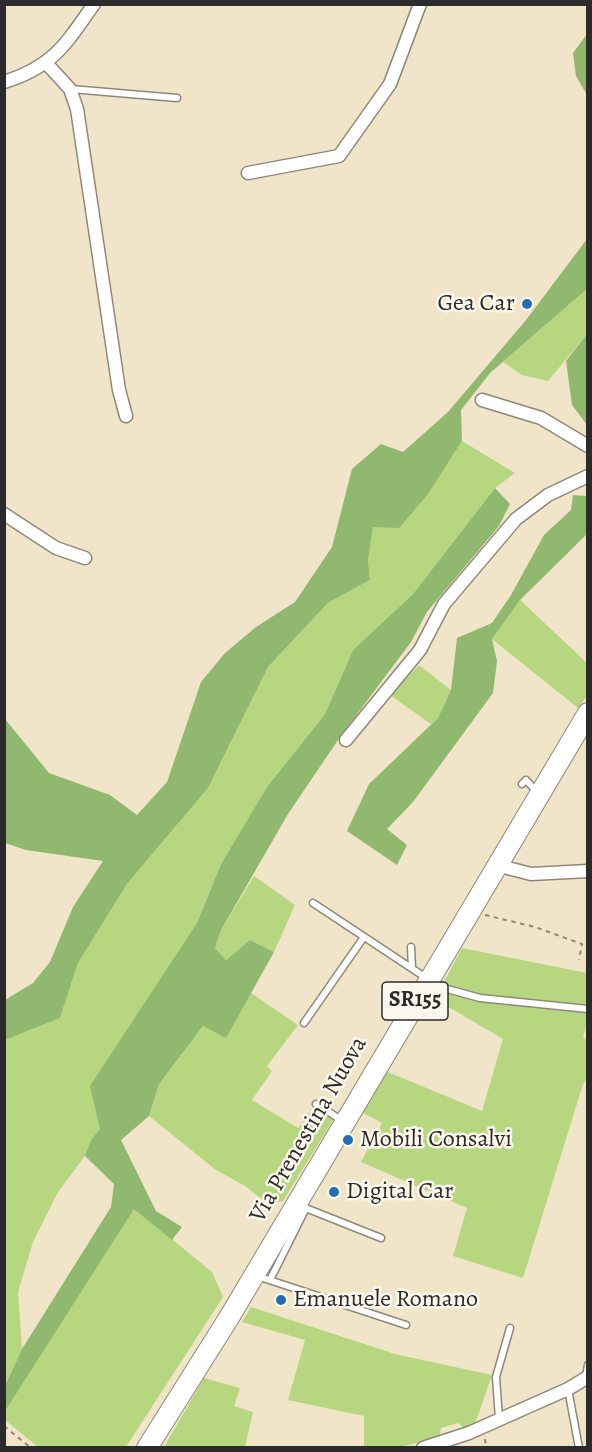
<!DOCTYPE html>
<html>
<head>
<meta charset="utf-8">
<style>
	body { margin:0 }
	#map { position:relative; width:592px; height:1452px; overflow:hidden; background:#f0e5c8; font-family:Alegreya,serif }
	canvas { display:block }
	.frame { position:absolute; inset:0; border:6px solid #2b2b2b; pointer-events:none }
</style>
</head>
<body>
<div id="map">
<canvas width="592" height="1452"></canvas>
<div class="frame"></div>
</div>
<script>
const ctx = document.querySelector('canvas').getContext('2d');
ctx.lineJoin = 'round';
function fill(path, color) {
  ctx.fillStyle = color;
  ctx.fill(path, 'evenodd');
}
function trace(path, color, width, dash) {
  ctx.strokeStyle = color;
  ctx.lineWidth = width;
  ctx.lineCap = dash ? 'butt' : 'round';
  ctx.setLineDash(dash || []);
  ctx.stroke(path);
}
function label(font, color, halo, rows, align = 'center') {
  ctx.font = font + ' Alegreya,serif';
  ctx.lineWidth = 5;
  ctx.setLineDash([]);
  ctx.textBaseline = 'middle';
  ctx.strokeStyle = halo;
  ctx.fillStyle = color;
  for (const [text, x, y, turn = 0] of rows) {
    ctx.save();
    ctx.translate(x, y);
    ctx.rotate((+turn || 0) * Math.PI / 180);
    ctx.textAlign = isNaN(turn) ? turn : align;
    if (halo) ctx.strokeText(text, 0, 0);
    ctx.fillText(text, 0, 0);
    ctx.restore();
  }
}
const green = new Path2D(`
	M587,289V334L548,381L522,375L503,362Z
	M462,441L515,473L495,488L413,594L353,650L325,714L267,787L221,864L197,923L100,1129L91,1140L85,1156L58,1192L33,1242L18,1292L22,1349L5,1386V1040L60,1018L78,963L127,884L208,788L268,667L328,603L370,580L368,560L373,527L428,494Z
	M520,600L587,663V696L578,708L492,639Z
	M419,665L451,690L438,718L431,724L390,695Z
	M254,876L295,905L274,952L250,940L226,960L215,948L221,930Z
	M462,948L587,973V1022L583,1038L587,1040V1078L583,1084L523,1278L453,1256L467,1208L361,1162L382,1123L360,1111L383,1070L482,1111L503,1039L435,999Z
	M251,993L298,1025L267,1066L272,1071L252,1100L298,1128L313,1108L333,1120L283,1201L277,1202L273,1208L245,1186L216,1170L149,1116L159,1084L203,1026L226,1037Z
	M134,1208L212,1272L223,1297L126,1447H38L5,1420L4,1411Z
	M251,1307L395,1354L492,1375L475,1424L464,1428L458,1423L441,1428L439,1437L400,1447H364V1416L288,1400L305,1340L242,1322Z
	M204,1378L240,1388L234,1406L253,1412L245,1447H164Z`);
const forest = new Path2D(`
	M587,34V95L576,76L573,53Z
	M587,239V289L490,373L461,410L462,441L428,494L399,528L373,527L368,560L370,580L328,603L268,667L208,788L127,884L78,963L60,1018L5,1040V1000L33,983L50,962L73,907L103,861L26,850L5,843V719L49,773L110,795L137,815L167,782L201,682L225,653L256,627L295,602L332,547L352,469L381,444L403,452L448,412L526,320Z
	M587,334V425L572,405L566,361Z
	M495,488L510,504L499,526L427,612L411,642L340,737L288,814L221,930L215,948L226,960L250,940L274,952L226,1038L203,1026L159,1084L149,1116L121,1140L156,1211L182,1227L172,1240L134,1209L5,1411V1386L22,1349L111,1207L114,1184L85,1156L91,1140L100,1129L90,1086L197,923L221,864L267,787L325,714L353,650L413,594Z
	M573,495L587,496V534L520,600L492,639L497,661L493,693L413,802L387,829L407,845L397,865L347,831L369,784L438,718L451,690L457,638L492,623L511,595L544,535L571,510Z`);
const path = new Path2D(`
	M485,915L535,927L582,944L579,960
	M4,1426L31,1448
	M485,1439L486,1448`);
const lane = new Path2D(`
	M71,89L177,98
	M522,784L526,780L538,793
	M313,903L440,987L480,998L588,1009
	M411,947L412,968
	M304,1023L364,937
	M316,1104L343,1121
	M298,1205L381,1238
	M257,1276L406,1325
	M270,1280L306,1208
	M586,1377L588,1365
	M568,1389L579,1448
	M499,1419L496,1377L510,1328`);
const street = new Path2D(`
	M47,64L70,89L77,109L119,390L126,416
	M4,82C53,67 66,44 94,4
	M248,173L339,156L390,84L420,4
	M482,400L541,418L588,446
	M4,514L56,548L85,558
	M346,740L420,650L444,604L516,519L548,495L588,476
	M496,865L531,874L588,871
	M423,1448L469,1433L568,1389L588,1377`);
const primary = new Path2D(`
	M147,1448L230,1316L588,713`);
const markers = [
	[527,304,6,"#1f6fb2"],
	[348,1140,6,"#1f6fb2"],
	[334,1192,6,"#1f6fb2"],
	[281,1300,6,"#1f6fb2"]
];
const shields = [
	[415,1001,66]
];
const shieldNames = [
	["SR155",415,1001]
];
const poiNames = [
	["Gea Car",515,304,"right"],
	["Mobili Consalvi",360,1140],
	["Digital Car",346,1192],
	["Emanuele Romano",293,1300]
];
const streetNames = [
	["Via Prenestina Nuova",309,1130,-60]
];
fill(green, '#b6d77f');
fill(forest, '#90b86e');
trace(lane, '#8e887a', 9);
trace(street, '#8e887a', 15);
trace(primary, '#8e887a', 22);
trace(path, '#8e887a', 2, [4.5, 4.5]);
trace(lane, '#fff', 6);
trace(street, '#fff', 12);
trace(primary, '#fff', 20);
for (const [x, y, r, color] of markers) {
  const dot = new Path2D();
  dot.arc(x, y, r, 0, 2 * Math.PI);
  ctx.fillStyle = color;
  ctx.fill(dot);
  trace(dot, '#fbf7ec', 2);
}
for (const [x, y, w] of shields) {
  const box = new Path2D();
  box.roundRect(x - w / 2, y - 19, w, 38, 4.5);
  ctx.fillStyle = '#fbf7ec';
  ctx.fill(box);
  trace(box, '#2b2b2b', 1.5);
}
label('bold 22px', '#2b2b2b', null, shieldNames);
label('24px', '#2b2b2b', '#fbf7ec', poiNames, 'left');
label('24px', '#2b2b2b', '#fbf7ec', streetNames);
</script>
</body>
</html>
